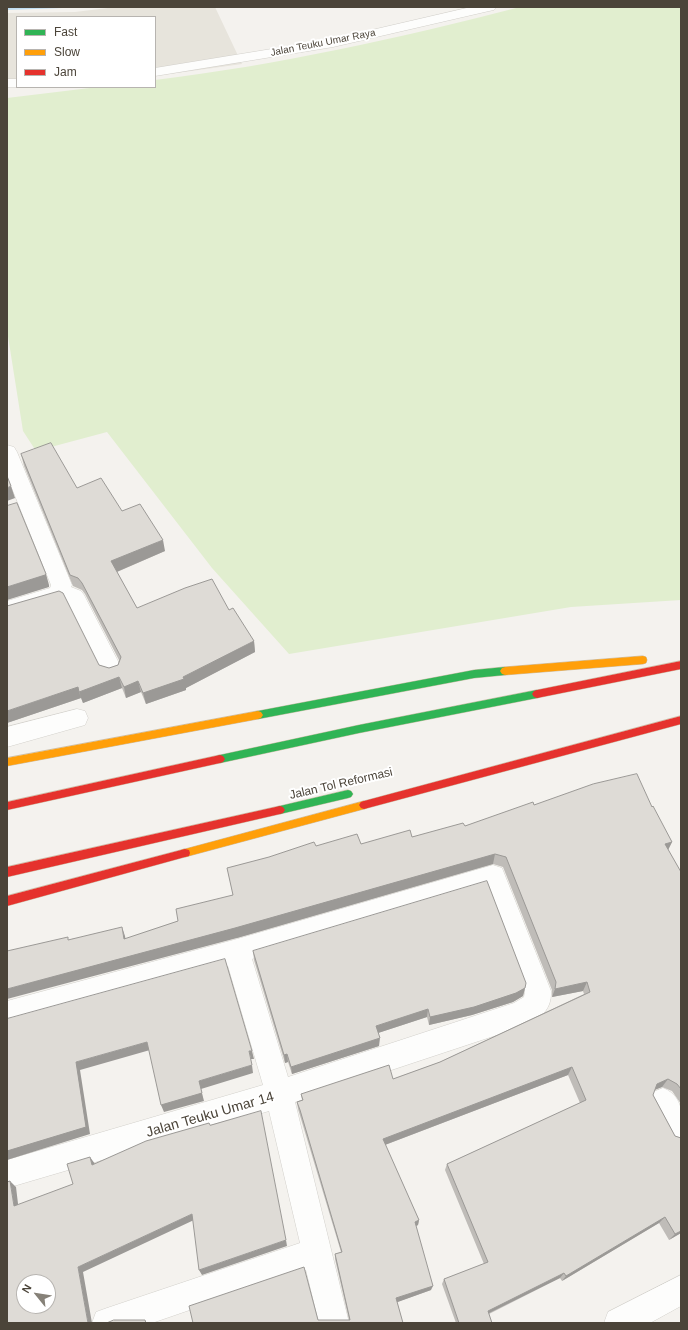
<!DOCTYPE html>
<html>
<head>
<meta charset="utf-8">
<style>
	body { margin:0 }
	#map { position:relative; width:688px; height:1330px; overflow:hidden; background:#f4f2ee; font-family:Arial,sans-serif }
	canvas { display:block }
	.frame { position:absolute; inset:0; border:8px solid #4b4439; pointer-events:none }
	.legend { position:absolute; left:16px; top:16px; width:140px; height:72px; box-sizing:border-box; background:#fff; border:1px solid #b7b4b0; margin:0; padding:5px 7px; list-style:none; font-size:12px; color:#4b4439 }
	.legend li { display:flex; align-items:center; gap:8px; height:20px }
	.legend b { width:20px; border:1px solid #b7b4b0 }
	.north { position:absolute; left:16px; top:1274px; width:40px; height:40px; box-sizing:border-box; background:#fff; border:1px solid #b7b4b0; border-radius:50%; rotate:300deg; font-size:11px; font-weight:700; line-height:16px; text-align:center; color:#4b4439 }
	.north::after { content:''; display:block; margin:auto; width:14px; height:18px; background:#868178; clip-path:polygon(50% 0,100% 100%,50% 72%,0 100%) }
</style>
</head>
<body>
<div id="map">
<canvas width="688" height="1330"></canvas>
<div class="frame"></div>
<ul class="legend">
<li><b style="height:5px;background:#30b455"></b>Fast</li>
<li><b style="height:5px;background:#ff9f0a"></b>Slow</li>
<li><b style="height:5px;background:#e5322d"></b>Jam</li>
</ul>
<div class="north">N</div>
</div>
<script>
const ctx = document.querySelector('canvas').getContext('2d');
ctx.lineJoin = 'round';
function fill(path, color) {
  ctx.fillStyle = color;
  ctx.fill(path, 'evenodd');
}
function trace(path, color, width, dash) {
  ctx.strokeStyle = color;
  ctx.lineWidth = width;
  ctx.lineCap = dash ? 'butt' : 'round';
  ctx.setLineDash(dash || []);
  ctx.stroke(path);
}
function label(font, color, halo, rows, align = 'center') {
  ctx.font = font + ' Arial,sans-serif';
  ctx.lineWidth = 4;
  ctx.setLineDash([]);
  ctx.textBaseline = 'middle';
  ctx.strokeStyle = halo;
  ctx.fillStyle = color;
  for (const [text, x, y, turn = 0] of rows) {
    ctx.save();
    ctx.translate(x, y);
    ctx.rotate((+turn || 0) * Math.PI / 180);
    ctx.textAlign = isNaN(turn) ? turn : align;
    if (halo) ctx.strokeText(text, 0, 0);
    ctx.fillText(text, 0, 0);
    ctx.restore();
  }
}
const residential = new Path2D(`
	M116,7H215L242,64L155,76V17H17V86H7V13L75,12Z`);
const green = new Path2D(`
	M520,7H681V600L571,607L289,654L212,568L107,432L36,451L23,431L7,330V98L98,87H155V80C278,65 400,38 520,7Z`);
const water = new Path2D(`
	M7,7H90L7,10Z`);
const street = new Path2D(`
	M471,7H496L494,10L489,11L333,47L155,76V68L333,39Z
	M7,79H17L18,87H7Z
	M7,445L14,447L17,452L72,585L71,587L81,591L84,595L122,669L119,675L111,678L103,675L67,603L62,601L7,617V601L50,588L51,585L7,476Z
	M77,709L85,711L88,718L85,725L7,747V727Z
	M493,865L502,868L551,991C552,1013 536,1021 518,1028L295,1102L349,1323H319L306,1270L152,1323H92L96,1312L107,1308L300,1243L269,1111L7,1188V1160L263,1085L228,966L7,1027V1001L237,939ZM486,889L525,991L524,997L514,1003L288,1077L252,959Z
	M663,1088C688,1098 681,1124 681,1146L671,1142L649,1102L653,1092Z
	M681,1275V1306L650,1323H604L608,1312Z`);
const fast = new Path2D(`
	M505,667L508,668L510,671L508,674L505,675L474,678L258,719L255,718L253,715L255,712L258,711L474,670Z
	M537,690L540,691L542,694L540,697L537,698L359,733L220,763L217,762L215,759L217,756L220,755L359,725Z
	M348,790L351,791L353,794L351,797L348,798L280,814L277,813L275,810L277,807L280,806Z`);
const slow = new Path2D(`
	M643,656L646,657L647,660L646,663L643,664L505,675L502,674L500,671L502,668L505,667Z
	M258,711L261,712L263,715L261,718L258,719L7,766V758Z
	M364,801L367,802L369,805L367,808L364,809L185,857L181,856L180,853L181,850L185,849Z`);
const jam = new Path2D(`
	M681,661V669L537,698L534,697L532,694L534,691L537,690Z
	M681,716V724L364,809L361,808L359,805L361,802L364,801Z
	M220,755L223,756L225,759L223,762L220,763L7,810V802Z
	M280,806L283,807L285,810L283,813L280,814L7,877V867Z
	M185,849L189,850L190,853L189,856L185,857L7,906V896Z`);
const wall = new Path2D(`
	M21,454L77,488L122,511L165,551L117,572L137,608L229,610L254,641L255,652L186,688V690L146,704L141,692L126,698L122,688L83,703L81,698L7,723L99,665L109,668L118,665L119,660L85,594L82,590L73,586L24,466Z
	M534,805L652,807L672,842L668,850L681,872V1104L672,1091L662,1087L654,1090L653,1095L675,1136L681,1138V1233L669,1240L659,1223L562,1281L560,1278L489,1314L492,1323H456L442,1284L444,1279L484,1264L445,1170L447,1164L580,1103L568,1075L385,1145L419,1220L418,1225L416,1226L431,1290L397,1302L403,1323L318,1320H349L335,1259V1254L341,1252L298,1109L297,1102L302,1100L301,1094L393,1079L440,1062L584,994L583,991L552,997V990L503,867L493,864L237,938L69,939L125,936V939L178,921L233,895L227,868L316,846L361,844L412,837L465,826Z
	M253,951L525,988L523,996L513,1002L472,1015L429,1025L427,1017L378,1033L379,1046L292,1074L288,1062L285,1063L254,960Z`);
const shadedWall = new Path2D(`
	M11,486L15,498L7,501V488Z
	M163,540L165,551L114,573L111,561Z
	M46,574L49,585V587L7,600V587Z
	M254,641L255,652L186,688V690L146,704L143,693L183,677Z
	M119,677L122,688L83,703L79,692Z
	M138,681L141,692L126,698L124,687Z
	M78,687L81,698L7,723V711Z
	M672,842L667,852L665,844Z
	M495,854L493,864L237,938L7,999V989Z
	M122,927L125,936L127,948L124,939Z
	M587,982L583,991L552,997L555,989Z
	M525,988L523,996L513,1002L472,1015L429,1025L430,1017Z
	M428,1009L427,1017L375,1034L376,1026Z
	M380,1038L379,1046L292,1074L291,1067Z
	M147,1042L150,1050L80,1070L90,1134L7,1160V1151L76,1062Z
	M249,1051H252L254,1059H251Z
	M287,1054L288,1062L285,1063L284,1055Z
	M252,1065L253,1073L201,1089L204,1101L164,1112L161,1105L199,1081Z
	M572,1067L568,1075L382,1146L383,1139Z
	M668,1079L662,1087L652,1091L657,1084Z
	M90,1157L95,1164L92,1165Z
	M10,1181L16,1187L19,1212L14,1206Z
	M192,1214L194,1220L83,1272L92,1323H88L78,1267Z
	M665,1217L659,1223L562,1281L566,1276Z
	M419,1220L418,1225L414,1227L415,1222Z
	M681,1231V1233L669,1240L675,1234Z
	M286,1240L287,1246L202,1275L199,1270Z
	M564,1273L560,1278L485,1315L488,1311Z
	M433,1286L431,1290L395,1303L396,1298Z`);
const building = new Path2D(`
	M51,443L77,488L101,478L122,511L140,504L163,540L111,561L137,608L185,588L212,579L229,610L233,608L254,641L183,677L184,679L143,693L138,681L124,687L119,677L79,692L78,687L7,711V606L59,591L63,593L99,665L109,668L118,665L121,657L82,583L78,578L70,575L21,454Z
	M7,476L11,486L7,488Z
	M17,503L46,574L45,575L7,587V506Z
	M637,774L652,807L653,806L672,842L665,844L681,872V1089L677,1084L668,1079L657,1084L653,1095L675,1136L681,1138V1231L675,1234L665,1217L566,1276L564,1273L488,1311L492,1323H459L444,1279L488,1262L447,1164L586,1100L572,1067L383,1139L419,1220L415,1222L433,1286L396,1298L403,1323H193L189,1306L304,1267L318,1320H350L335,1254L342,1252L300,1110L297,1102L303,1100L301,1094L389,1065L393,1079L440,1062L590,992L587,982L555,989L556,982L506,857L495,854L235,928L7,989V951L68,937V940L122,927L124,939L178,921L176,909L233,895L227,868L269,857L314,842L316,846L357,834L361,844L410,830L412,837L463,823L465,826L533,802L534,805L593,784Z
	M487,881L526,983L525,988L516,993L474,1007L430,1017L428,1009L376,1026L380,1038L291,1067L287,1054L284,1055L253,951Z
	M225,959L252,1051H249L252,1065L199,1081L202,1093L161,1105L147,1042L76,1062L86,1127L7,1151V1019Z
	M261,1111L286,1240L199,1270L192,1214L78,1267L88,1323H7V1182L10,1181L14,1206L73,1184L67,1164L90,1157L92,1165L146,1141L209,1123L210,1125ZM24,1282H48V1306H24Z
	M114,1320H145L146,1323H107Z`);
const farStreetnames = [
	["Jalan Teuku Umar Raya",323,43,-11]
];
const streetNames = [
	["Jalan Tol Reformasi",341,784,-13]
];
const nearStreetnames = [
	["Jalan Teuku Umar 14",210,1115,-16]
];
fill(residential, '#e7e4dc');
fill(green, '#e1eecf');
fill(water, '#c0ddf1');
trace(street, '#d2d0cb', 1);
trace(fast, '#ccbfa9', 1);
trace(slow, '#ccbfa9', 1);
trace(jam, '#ccbfa9', 1);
fill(street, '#fdfdfc');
fill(fast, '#30b455');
fill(slow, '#ff9f0a');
fill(jam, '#e5322d');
fill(wall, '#bfbcb8');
fill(shadedWall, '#9b9996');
fill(building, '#dedbd6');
trace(building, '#9b9996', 1);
label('10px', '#4b4439', '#fff', farStreetnames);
label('12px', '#4b4439', '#fff', streetNames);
label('14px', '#4b4439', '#fff', nearStreetnames);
</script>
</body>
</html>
